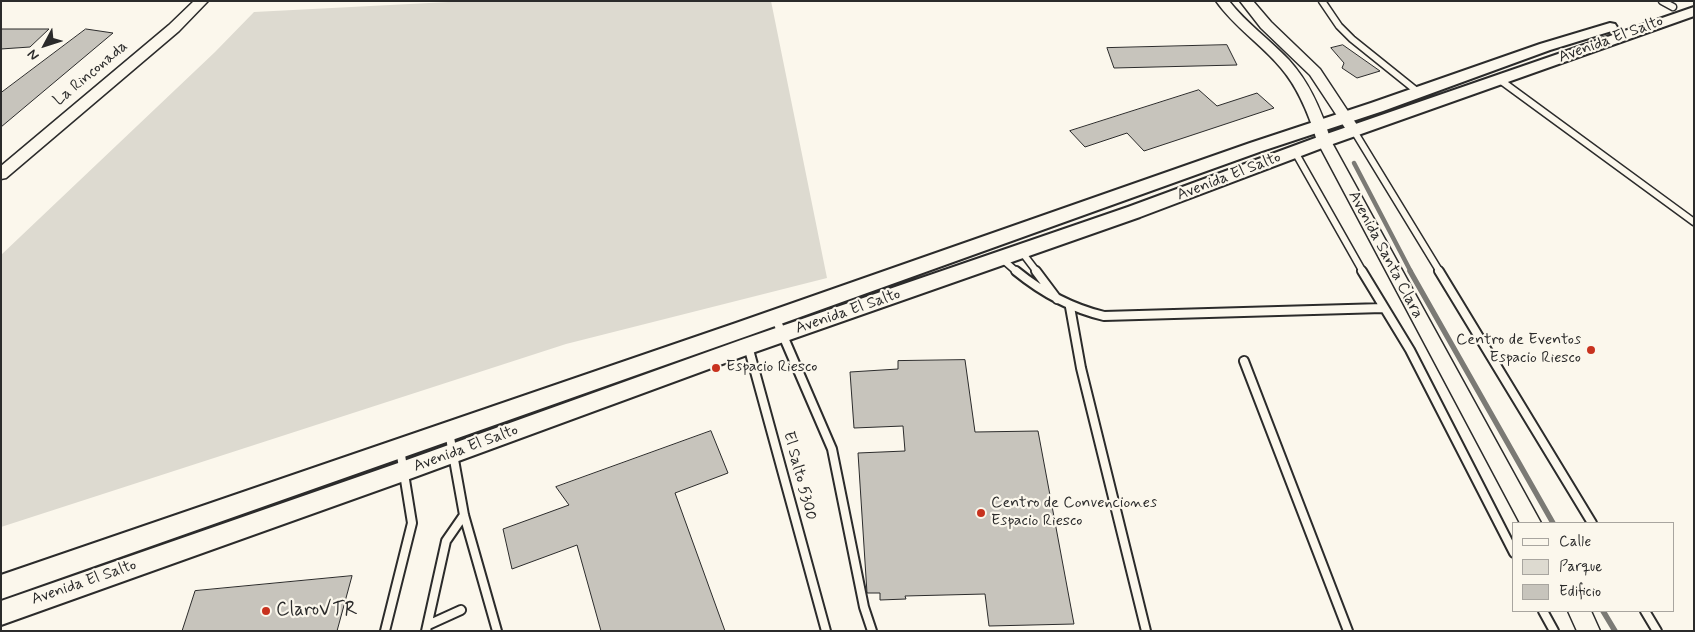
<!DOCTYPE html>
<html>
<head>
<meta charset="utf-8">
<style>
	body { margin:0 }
	#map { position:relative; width:1695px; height:632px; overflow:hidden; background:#fbf7ec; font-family:Mynerve,sans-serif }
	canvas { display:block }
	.frame { position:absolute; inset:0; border:2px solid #2b2b2b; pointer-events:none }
	.legend { position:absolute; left:1512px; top:522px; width:162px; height:90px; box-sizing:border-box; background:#fbf7ec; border:1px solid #a8a59f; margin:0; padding:6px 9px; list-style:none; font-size:15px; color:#2b2b2b }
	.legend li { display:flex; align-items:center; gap:10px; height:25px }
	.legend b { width:25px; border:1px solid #a8a59f }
	.north { position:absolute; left:20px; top:20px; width:50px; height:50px; -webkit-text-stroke:4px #fbf7ec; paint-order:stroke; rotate:230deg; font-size:14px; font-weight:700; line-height:20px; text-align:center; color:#2b2b2b }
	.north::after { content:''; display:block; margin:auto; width:18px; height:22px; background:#2b2b2b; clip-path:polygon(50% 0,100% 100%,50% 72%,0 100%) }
</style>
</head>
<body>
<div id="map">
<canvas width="1695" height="632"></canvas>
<div class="frame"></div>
<ul class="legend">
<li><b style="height:6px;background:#fbf7ec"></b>Calle</li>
<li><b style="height:14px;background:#dddad0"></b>Parque</li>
<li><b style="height:14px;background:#c7c4bc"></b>Edificio</li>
</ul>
<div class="north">N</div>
</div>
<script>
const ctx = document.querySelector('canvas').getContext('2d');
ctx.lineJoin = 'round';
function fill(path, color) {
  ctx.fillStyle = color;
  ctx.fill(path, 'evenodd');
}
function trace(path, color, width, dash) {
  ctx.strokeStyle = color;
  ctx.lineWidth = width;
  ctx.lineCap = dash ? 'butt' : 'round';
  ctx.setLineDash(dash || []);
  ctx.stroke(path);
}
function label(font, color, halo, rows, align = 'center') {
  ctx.font = font + ' Mynerve,sans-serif';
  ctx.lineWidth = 4.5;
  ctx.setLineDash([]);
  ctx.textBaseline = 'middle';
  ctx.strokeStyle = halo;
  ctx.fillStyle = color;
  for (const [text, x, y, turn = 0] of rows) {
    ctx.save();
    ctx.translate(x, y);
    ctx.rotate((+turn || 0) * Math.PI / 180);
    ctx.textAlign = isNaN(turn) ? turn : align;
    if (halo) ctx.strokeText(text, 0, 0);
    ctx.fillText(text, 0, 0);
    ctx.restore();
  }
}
const green = new Path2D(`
	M468,1H771L827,278L566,344L1,527V255L215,52L254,12Z`);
const streamFar1 = new Path2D(`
	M1354,163L1411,272`);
const stream = new Path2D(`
	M1410,271L1553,523
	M1603,611L1615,631`);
const building = new Path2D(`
	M1,29H49L30,47L1,49Z
	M86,29L113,33L1,127V93Z
	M1227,45L1237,65L1114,68L1107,48Z
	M1343,45L1380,71L1357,78L1342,68L1344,63L1331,48Z
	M1199,90L1217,106L1257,93L1274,108L1144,151L1127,133L1085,147L1070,131Z
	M965,360L975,432L1038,431L1074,624L989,626L985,594L905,596L906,599L880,600V593H867L858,453L905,451L903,426L854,428L850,372L898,369V361Z
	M711,431L728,473L675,493L725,631H601L577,545L512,569L503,529L569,505L556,487Z
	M352,576L337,631H182L195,591Z`);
const serviceFar1 = new Path2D(`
	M1322,1L1339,26L1352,39L1418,92
	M1662,1L1673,7
	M1500,80L1694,222
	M1354,131L1440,272
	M1295,152L1363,272
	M1021,251L1037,272
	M1001,258L1017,272`);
const service = new Path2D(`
	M1016,271C1043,293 1070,308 1104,316L1383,308
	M1036,271L1057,299
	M1362,271L1410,350L1514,553
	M1439,271L1592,523
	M1070,307L1081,368L1146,631
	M775,317L832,449L864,607L872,631
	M748,346L826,631
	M1244,361L1348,631
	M449,432L464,515L497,631
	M1543,611L1554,631
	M1645,611L1657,631
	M428,625L461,610
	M385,631L412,523L400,449
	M426,631L446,541L464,515`);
const tertiary = new Path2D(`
	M194,1H208L179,31L6,178L1,179V166L169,25Z
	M1216,1H1229C1246,23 1270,40 1289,60C1310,83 1322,112 1331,141L1541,523H1520L1317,141C1309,115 1299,89 1281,68C1261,44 1234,27 1216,1Z
	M1240,1H1253L1271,22L1320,69L1361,131L1359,134H1349L1310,75L1261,28Z
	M1568,611H1591L1600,631H1577Z`);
const secondary = new Path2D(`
	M1694,7V16L1330,145L1140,217L755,352L404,481L1,625V601L404,461L741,340L1128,207L1318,137Z
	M1610,23L1615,24L1617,27L1615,30L1550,50L1383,111L1262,151L750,335L1,599V575L736,323L1250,143L1371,103L1540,44Z`);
const markers = [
	[1591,350,5,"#c8321e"],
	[716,368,5,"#c8321e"],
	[981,513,5,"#c8321e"],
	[266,611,5,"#c8321e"]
];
const streetNames = [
	["Avenida El Salto",1611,40,-20],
	["La Rinconada",91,74,-40],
	["Avenida El Salto",1229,177,-21],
	["Avenida Santa Clara",1385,255,62],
	["Avenida El Salto",848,312,-19],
	["Avenida El Salto",466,449,-20],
	["El Salto 5300",799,476,75],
	["Avenida El Salto",84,583,-19]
];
const poiNames = [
	["Centro de Eventos",1581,341,"right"],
	["Espacio Riesco",1581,359,"right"],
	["Espacio Riesco",726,368],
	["Centro de Convenciones",991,504],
	["Espacio Riesco",991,522]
];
const nearPoinames = [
	["ClaroVTR",276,611]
];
fill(green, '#dddad0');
trace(streamFar1, '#7b7a75', 4.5);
trace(stream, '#7b7a75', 5.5);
fill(building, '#c7c4bc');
trace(building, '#2b2b2b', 1);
trace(serviceFar1, '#2b2b2b', 9);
trace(service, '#2b2b2b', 12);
trace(tertiary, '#2b2b2b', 3);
trace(secondary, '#2b2b2b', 4);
trace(serviceFar1, '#fbf7ec', 6);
trace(service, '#fbf7ec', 8);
fill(tertiary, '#fbf7ec');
fill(secondary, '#fbf7ec');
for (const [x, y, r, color] of markers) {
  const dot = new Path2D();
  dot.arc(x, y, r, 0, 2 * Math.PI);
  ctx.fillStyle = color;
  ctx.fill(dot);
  trace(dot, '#fbf7ec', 2);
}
label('16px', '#2b2b2b', '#fbf7ec', streetNames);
label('16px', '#2b2b2b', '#fbf7ec', poiNames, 'left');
label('19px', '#2b2b2b', '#fbf7ec', nearPoinames, 'left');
</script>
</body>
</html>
